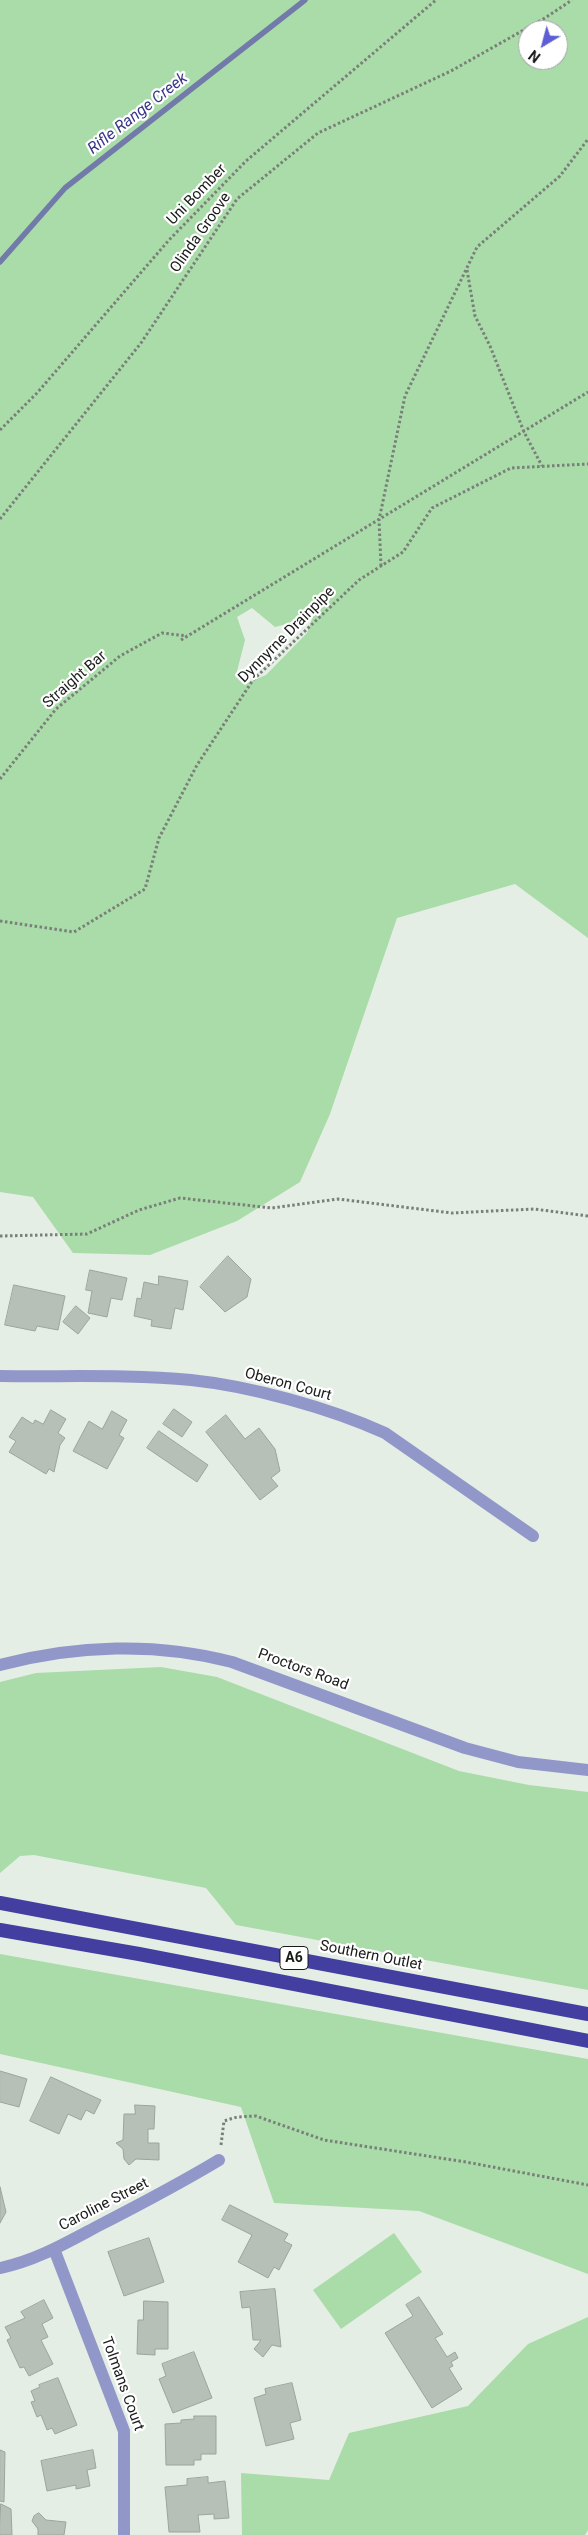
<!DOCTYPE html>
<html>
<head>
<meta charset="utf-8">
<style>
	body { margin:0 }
	#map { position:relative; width:588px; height:2535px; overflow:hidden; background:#e5eee5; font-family:Roboto,sans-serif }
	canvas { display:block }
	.north { position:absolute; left:518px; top:20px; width:50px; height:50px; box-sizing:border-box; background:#fff; border:1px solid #a3a4a3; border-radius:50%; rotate:217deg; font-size:14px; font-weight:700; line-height:20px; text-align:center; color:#181b18 }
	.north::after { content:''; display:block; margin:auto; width:18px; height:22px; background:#5d5ed6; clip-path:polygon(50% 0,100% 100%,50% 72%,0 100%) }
</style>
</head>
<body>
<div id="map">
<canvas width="588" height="2535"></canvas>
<div class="north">N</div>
</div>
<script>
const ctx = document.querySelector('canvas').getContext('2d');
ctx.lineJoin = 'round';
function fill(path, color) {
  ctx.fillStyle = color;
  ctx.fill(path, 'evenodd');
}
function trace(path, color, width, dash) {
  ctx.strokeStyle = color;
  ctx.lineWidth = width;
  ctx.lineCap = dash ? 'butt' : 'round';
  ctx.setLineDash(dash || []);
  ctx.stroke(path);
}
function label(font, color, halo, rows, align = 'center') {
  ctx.font = font + ' Roboto,sans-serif';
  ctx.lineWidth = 4.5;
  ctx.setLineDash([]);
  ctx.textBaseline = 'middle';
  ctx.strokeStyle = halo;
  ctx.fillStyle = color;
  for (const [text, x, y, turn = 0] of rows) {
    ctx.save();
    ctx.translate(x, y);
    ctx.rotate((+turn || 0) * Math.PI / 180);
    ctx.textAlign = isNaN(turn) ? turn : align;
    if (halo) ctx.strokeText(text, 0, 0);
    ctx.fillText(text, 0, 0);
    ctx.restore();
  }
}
const green = new Path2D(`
	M0,0H588V938L515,884L397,918L330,1114L300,1182L237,1221L150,1255L73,1253L33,1197L0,1192ZM528,30H558V60H528ZM252,608L275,627L298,621L314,613L307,633L266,675L245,684L236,675L245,640L237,617Z
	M161,1667L217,1677L459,1771L529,1785L588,1792V1990L236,1925L206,1888L34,1855L20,1856L0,1873V1682L36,1673Z
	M0,1954L588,2059V2274L419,2211L274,2203L241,2107L0,2054Z
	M394,2233L422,2272L341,2329L313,2290Z
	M588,2317V2530L585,2535H242L241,2473L329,2480L349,2433L468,2406L528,2344Z`);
const stream = new Path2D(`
	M0,262L65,188L305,0`);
const building = new Path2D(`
	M228,1256L251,1279L247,1297L225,1312L200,1287Z
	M90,1270L127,1278L122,1300L111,1298L107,1317L88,1313L92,1291L86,1290Z
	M159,1276L188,1281L183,1310L175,1308L171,1329L151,1326L152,1320L134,1316L137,1298L141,1299L144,1282L158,1285Z
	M14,1285L65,1296L58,1330L37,1326L35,1331L5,1325Z
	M76,1306L90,1318L78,1334L63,1322Z
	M174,1409L192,1422L182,1437L163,1424Z
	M51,1410L66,1419L58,1433L65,1438L60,1445L54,1472L49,1469L46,1474L9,1452L16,1441L9,1437L22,1417L33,1424L35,1420L43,1424Z
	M112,1411L127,1420L119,1435L124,1438L107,1469L73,1451L89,1421L102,1429Z
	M226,1415L245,1439L259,1428L275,1449L280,1471L271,1478L278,1486L260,1500L206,1432Z
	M159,1431L208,1465L197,1482L147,1448Z
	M0,2071L27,2079L19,2107L0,2102Z
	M51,2077L101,2100L94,2114L86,2110L81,2120L68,2114L59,2134L30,2121Z
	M135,2105L155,2106L154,2129H148V2143H159V2160L136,2159L129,2165L124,2159L123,2149L116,2143L123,2140L124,2114H135Z
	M0,2187L6,2212L0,2223Z
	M230,2205L288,2234L284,2241L292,2245L279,2270L274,2267L268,2278L238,2262L252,2235L222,2220Z
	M149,2238L164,2282L124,2296L108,2252Z
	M275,2289L281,2347L272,2345L263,2357L254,2349L261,2340H253L250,2307L242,2308L240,2292Z
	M419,2297L443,2334L435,2338L447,2357L455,2352L458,2358L451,2362L453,2366L449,2368L462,2389L432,2408L385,2333L413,2316L406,2305Z
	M44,2300L53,2318L42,2324L48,2337L41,2340L53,2364L29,2376L24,2367L20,2368L7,2340L11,2338L5,2327L25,2318L21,2312Z
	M144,2301L168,2302V2349H155V2355L137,2354L138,2320H143Z
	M194,2352L212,2398L173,2413L159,2379L166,2376L162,2364Z
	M58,2378L77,2425L55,2434L52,2428L47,2430L41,2415L37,2417L31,2402L35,2401L31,2391L40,2387L39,2385Z
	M292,2383L301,2420L290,2423L294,2439L266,2446L254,2398L266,2394L265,2389Z
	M194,2416H216V2454H201V2460H194V2465H166L165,2424L181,2423V2420L194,2419Z
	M0,2450L5,2452L4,2502L0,2501Z
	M93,2450L96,2468L87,2470L90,2486L76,2489V2485L47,2491L41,2461Z
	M208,2477V2483L225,2481L229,2518L214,2519V2514L198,2515L200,2532H169L165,2487L187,2485V2479Z
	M1,2504L11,2509L12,2535H0Z
	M39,2513L46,2520L66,2522L64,2535H38V2529L32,2521L34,2516Z`);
const path = new Path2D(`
	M467,270L475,316L490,346L524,432L542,466
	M0,430L37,393L169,240L246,161L436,0
	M0,519L141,343L237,199L318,133L451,71L545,18L572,0
	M381,566L379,520L405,396L477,247L560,176L588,139
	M181,640L588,392
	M0,779L56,709L120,656L162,633L187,636
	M0,921L74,932L145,889L159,838L197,765L253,680L359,580L403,552L432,508L511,468L588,464
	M0,1236L87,1234L139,1210L180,1198L272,1208L338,1199L452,1213L534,1209L588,1216
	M221,2145L224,2121L237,2117L256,2116L324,2140L466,2162L588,2185`);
const minor = new Path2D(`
	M0,1376C63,1377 128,1374 191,1380C250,1386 330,1408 385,1433L533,1536
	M54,2249L124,2431V2535
	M0,2268C35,2261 66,2243 98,2226C139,2205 179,2184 219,2160`);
const tertiary = new Path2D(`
	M0,1665C75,1645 156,1642 232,1662L465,1748L518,1762L588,1770`);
const trunk = new Path2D(`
	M0,1903L588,2014
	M0,1930L139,1954L588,2041`);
const shields = [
	[294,1958,28]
];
const shieldNames = [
	["A6",294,1958]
];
const streetNames = [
	["Uni Bomber",197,195,-46],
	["Olinda Groove",201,233,-55],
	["Dynnyrne Drainpipe",287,635,-45],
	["Straight Bar",75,680,-41],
	["Oberon Court",288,1385,15],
	["Proctors Road",303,1670,20],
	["Southern Outlet",371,1956,11],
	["Caroline Street",104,2205,-27],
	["Tolmans Court",122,2384,70]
];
const waterNames = [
	["Rifle Range Creek",138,114,-38]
];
fill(green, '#a9dca8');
trace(stream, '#727aaa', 5.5);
fill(building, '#b7c0b7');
trace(building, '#9ca49b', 1);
trace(path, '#797f79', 3, [2.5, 2.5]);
trace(minor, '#9198c9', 12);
trace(tertiary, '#9198c9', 12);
trace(trunk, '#423fa0', 14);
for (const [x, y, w] of shields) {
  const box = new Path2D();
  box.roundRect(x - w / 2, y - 11.5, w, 23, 4);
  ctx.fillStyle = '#fff';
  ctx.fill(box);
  trace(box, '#181b18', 1);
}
label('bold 14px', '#181b18', null, shieldNames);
label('15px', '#181b18', '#fff', streetNames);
label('italic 16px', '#373688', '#fff', waterNames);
</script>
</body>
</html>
